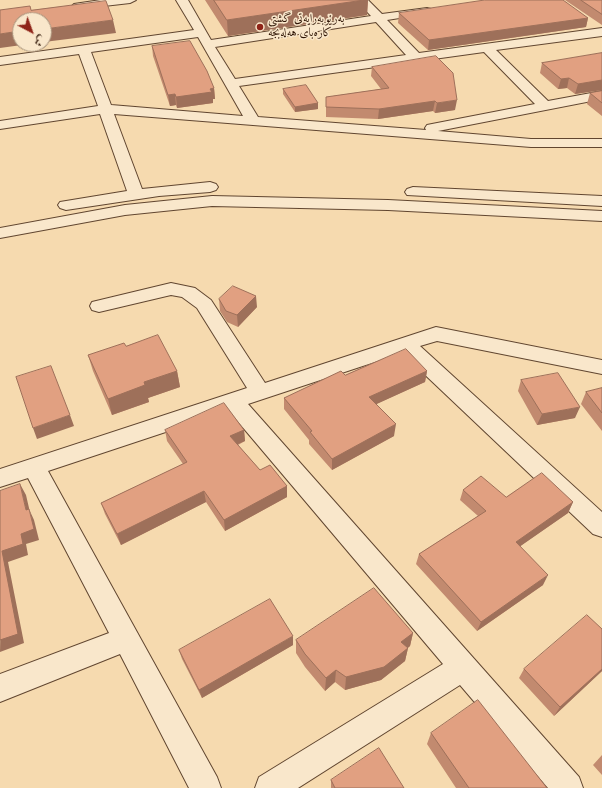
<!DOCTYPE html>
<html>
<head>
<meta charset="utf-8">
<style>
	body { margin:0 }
	#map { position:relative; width:602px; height:788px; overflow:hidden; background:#f6daaf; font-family:"IM FELL English",Amiri,serif }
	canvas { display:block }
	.north { position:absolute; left:12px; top:12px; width:40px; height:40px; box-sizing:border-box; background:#f9e7cb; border:1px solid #a8937c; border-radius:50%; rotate:139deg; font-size:11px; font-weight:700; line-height:16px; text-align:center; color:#2f1505 }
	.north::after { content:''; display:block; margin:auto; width:14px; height:18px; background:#8f2418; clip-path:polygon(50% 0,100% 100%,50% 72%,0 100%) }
</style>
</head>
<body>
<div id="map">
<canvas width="602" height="788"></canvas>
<div class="north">ش</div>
</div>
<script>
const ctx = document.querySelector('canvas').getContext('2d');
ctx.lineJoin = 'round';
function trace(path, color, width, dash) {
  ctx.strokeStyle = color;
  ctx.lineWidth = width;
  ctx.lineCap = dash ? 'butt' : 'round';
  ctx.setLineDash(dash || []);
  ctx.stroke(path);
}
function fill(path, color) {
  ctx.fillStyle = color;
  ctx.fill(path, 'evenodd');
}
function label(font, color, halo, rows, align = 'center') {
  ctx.font = font + ' "IM FELL English",Amiri,serif';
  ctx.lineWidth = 3;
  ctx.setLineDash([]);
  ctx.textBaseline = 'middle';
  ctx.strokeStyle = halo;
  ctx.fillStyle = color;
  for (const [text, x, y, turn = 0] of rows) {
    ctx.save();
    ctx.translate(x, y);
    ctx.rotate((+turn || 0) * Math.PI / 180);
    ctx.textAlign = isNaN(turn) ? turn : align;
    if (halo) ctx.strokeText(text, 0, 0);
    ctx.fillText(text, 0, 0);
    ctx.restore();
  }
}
const street = new Path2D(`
	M101,0H136L130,3L78,9L74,8L72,6L74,4Z
	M176,0H188L211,40L371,16L356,0H368L382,14L427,8L431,9L433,11L431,13L387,20L419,53L602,28V36L496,50L548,101L602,91V99L438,131L531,139H602V147H531L114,114L142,189L210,182L216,184L218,187L216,190L210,192L159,196L66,210L60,208L58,205L60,202L127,191L100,114L0,129V121L98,106L79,54L0,65V57L194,30ZM376,22L406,55L235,79L215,47ZM198,37L243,116L111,105L91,52ZM484,52L535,104L432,124L427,125L425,128L426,130L258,117L239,86Z
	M413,187L602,196V206L407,195L405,192L407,189Z
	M212,196L388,200L602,211V221L388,210L212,206L125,215L0,238V228L125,205Z
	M171,283L195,288L211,300L265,383L436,327L602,360V374L437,341L420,346L602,512V537L593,534L402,353L248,404L579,777L583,788H548L460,685L298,788H255L259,777L443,664L229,411L48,471L217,777L221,788H189L120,654L0,702V674L109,633L28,478L0,487V469L247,388L197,308L182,297L171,295L99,312L92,310L90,306L92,302Z`);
const wall = new Path2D(`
	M205,0H368L367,15L228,36Z
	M565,0H602V25Z
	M399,13L588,18L586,27L428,50L398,23Z
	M152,46L214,88L215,99H213V103L177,108L176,105L170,106L153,56Z
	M602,53V90L575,94L567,88L558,89L540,73L542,63Z
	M372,67L455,110L435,113L433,111L378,119L326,117V97L381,89L371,76Z
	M283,89L318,103V109L295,112L283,94Z
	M602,91V116L587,104L590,93Z
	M219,299L257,307L238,327L227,322L220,311Z
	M126,346L177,371L180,387L148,398L149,402L112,415L93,371L88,355Z
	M427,371L425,382L376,404L394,436L332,470L309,444V440L284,409V398L345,375Z
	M521,380L575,418L537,425L518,391Z
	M602,388V431L581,404L586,392Z
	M165,430H244L245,441L238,445L260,470L287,486V497L225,531L206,502L121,545L105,514L101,503L183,464L167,441Z
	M463,490L506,497L573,502L568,513L520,546L543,585L477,631L416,564L419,554L478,516L460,500Z
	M602,629V671L554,716L519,678L524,669Z
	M413,633L410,646L408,648L405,661L381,680L345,690L335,682L325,691L305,667L296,653V640Z
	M293,645L202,698L182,659L179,650Z
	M431,733L547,788H456L427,744Z
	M602,755V775L593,765Z
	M331,780L404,788H331Z`);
const shadedWall = new Path2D(`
	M364,0H368L367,15L228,36L227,20Z
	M588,18L586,27L428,50L429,40Z
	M113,20L116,33L44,42V29Z
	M20,31V44H29L0,48V34Z
	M569,78L567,88L558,89L561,79Z
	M602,80V90L575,94L578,84Z
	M214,88L215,99H213V103L177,108L176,97Z
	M175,94L176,105L170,106L168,95Z
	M457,100L455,110L435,113L437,103Z
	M435,101L433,111L378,119L379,109Z
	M318,103V109L295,112V107Z
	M256,296L257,307L238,327L237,315Z
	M177,371L180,387L148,398L149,402L112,415L108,399L144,382Z
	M427,371L425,382L368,408L369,397Z
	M580,407L575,418L537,425L542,414Z
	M70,415L74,426L37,439L33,428Z
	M396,424L394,436L332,470V459Z
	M244,430L245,441L231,447L230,436Z
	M20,484L26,495L32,521L26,510Z
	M287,486V497L225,531L224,520Z
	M204,491L206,502L121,545L117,534Z
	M573,502L568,513L512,552L516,542Z
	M29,509L34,520L39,540L26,544L28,555L8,562L24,643L0,652L2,551L21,534Z
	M548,575L543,585L477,631L481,622Z
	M413,633L410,646L398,655L401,642Z
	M293,636V645L202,698L199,690Z
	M408,648L405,661L381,680L345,690L346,677Z
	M602,669V671L554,716L560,707Z
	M336,670L335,682L325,691L326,678Z`);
const building = new Path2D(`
	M214,0H364L227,20Z
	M485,0H563L588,18L429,40L399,13Z
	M581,0H602V14Z
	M106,1L113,20L44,29V20H20V31L0,34V10L30,6L31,10Z
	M190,41L207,71L214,88L210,89L212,92L176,97L175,94L168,95L152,46Z
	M602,53V80L578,84L569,78L561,79L542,63Z
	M436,56L453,73L457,100L437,103L435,101L379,109L326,107V97L389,88L372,67Z
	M306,85L318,103L295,107L283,89Z
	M602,91V103L590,93Z
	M233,286L256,296L237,315L226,311L219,299Z
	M158,335L177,371L144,382L145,385L108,399L88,355L124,343L126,346Z
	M406,349L427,371L369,397L396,424L332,459L310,432L312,431L284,398L341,371L345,375Z
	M51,366L70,415L33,428L16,377Z
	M558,373L580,407L542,414L521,380Z
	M602,388V413L586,392Z
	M224,403L244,430L230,436L260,470L270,465L287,486L224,520L204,491L117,534L101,503L187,462L165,430Z
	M542,473L573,502L516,542L548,575L481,622L419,554L486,511L463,490L481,476L506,497Z
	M20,484L26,510L29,509L34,529L21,534L23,544L2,551L18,634L0,640V491Z
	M374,588L413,633L401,642L408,648L384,667L346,677L336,670L326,678L305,654L296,640Z
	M270,599L293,636L199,690L179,650Z
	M587,615L602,629V669L560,707L524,669Z
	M478,700L547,788H469L431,733Z
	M379,748L404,788H335L331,780Z`);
const markers = [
	[260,27,4,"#8f2418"]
];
const farPoinames = [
	["بەرێوبەرایەتی گشتی",268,20],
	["کارەبای هەلەبجە",268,34]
];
trace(street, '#614630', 2);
fill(street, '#f9e7cb');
fill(wall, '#c28a6f');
fill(shadedWall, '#9e705a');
fill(building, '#e1a081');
trace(building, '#9e705a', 1);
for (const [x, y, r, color] of markers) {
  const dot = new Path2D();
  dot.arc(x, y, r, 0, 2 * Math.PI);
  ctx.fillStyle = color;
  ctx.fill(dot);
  trace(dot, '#f9e7cb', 1.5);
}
label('12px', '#2f1505', '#f9e7cb', farPoinames, 'left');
</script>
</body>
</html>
